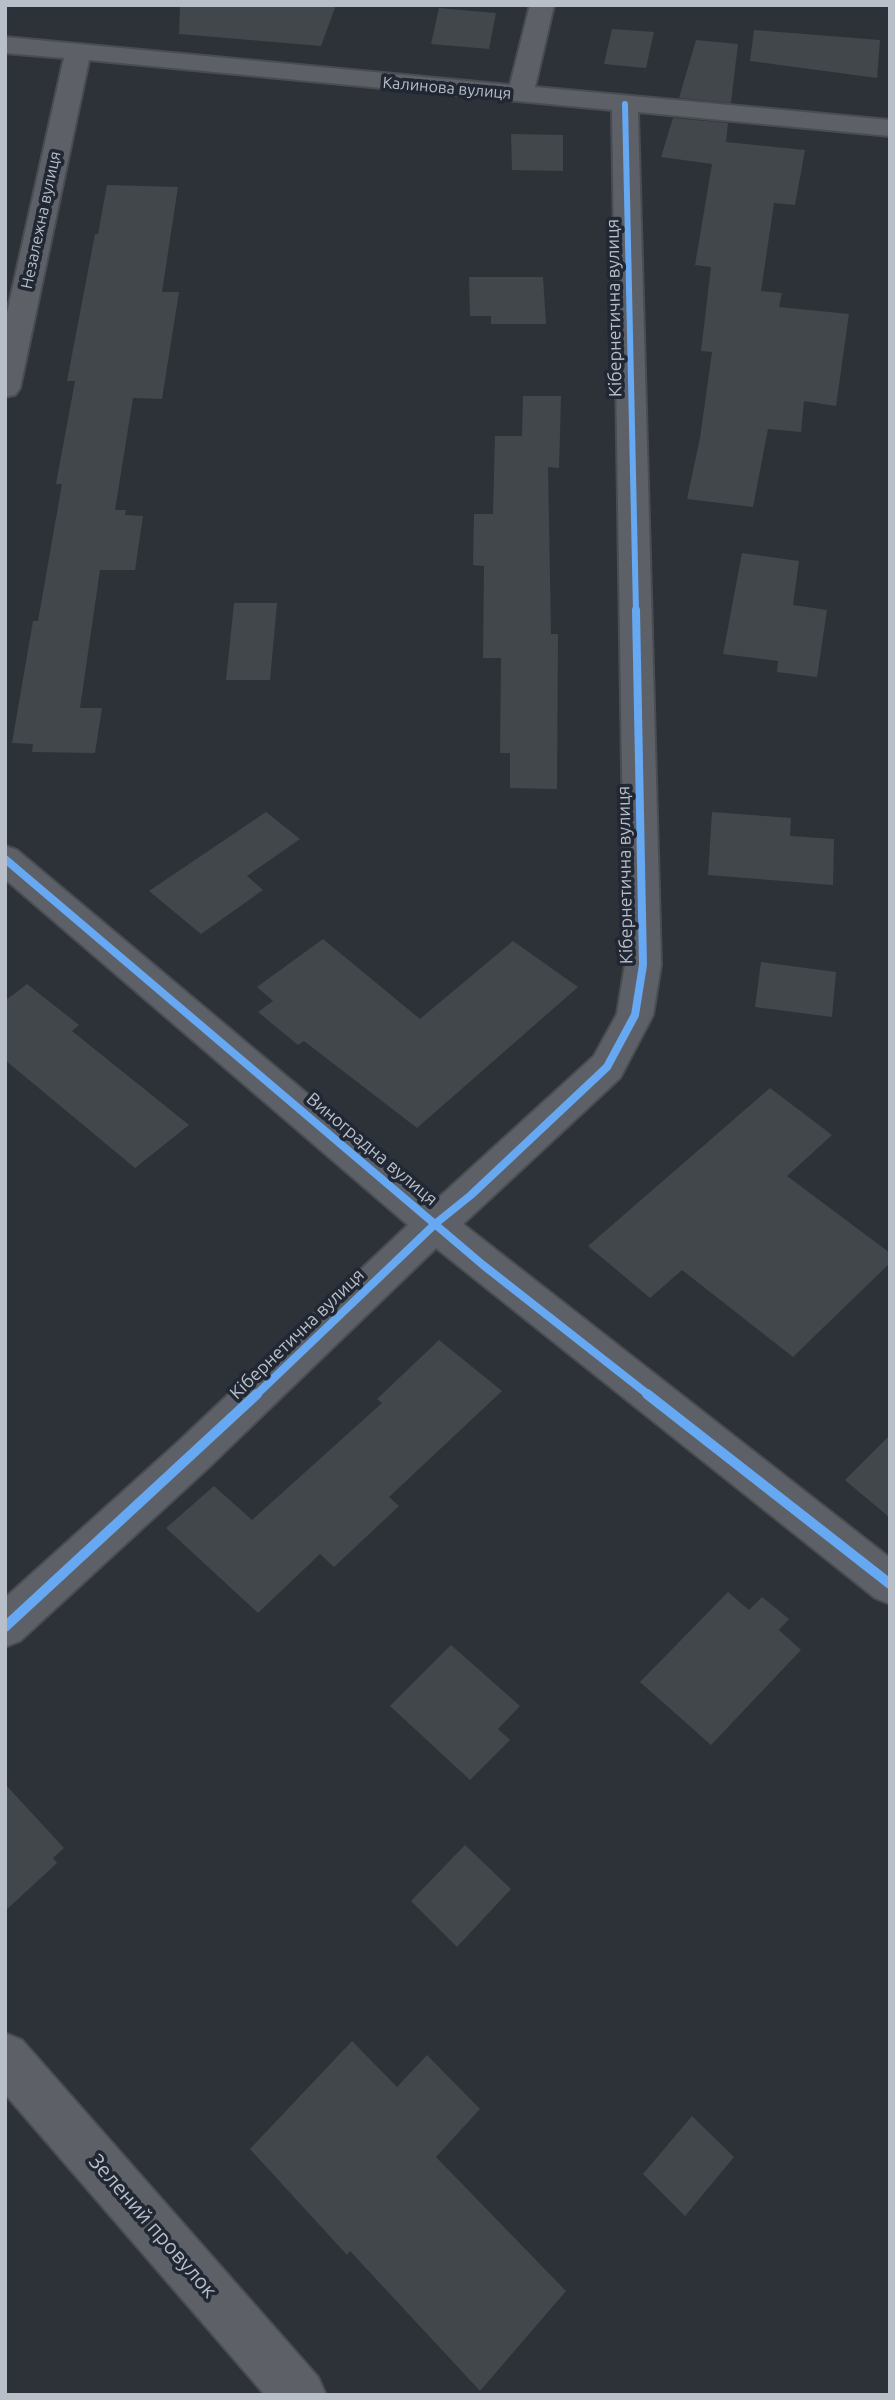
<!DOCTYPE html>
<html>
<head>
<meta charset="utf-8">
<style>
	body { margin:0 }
	#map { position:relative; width:895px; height:2400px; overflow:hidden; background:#2d3239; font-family:Ubuntu,sans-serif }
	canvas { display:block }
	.frame { position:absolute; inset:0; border:7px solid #b8bfc9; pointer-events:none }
</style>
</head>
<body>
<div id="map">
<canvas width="895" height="2400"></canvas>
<div class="frame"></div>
</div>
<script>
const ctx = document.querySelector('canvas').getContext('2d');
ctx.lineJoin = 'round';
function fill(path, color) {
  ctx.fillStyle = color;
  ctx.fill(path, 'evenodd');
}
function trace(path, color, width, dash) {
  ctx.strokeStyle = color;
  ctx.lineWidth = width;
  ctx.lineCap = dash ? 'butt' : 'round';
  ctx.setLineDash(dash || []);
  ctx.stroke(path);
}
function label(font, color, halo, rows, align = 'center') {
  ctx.font = font + ' Ubuntu,sans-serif';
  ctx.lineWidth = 7;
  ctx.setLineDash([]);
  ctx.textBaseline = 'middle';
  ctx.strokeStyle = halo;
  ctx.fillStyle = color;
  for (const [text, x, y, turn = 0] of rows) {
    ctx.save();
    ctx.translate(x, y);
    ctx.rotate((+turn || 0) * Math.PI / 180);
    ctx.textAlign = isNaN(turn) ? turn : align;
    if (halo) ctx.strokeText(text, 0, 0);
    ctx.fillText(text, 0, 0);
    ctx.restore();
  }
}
const building = new Path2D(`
	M180,5H336L321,46L179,34Z
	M439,8L496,13L489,49L431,44Z
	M612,29L654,32L646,68L604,64Z
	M754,30L880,40L877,78L750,61Z
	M696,40L738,44L731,103L679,98Z
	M673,118L728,123L726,142L805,150L795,205L774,203L761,291L782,293L779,307L849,314L836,406L804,401L801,432L768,429L753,507L687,499L700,438L712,352L701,351L711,267L695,265L712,164L661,157Z
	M511,134L563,135V171L512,170Z
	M107,185L178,187L162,292H179L162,399L133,398L115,510H126L125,515L143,516L135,570H100L80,708H102L95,753L32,752L33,744L12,743L33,621H38L62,484H56L75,381H67L95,234H98Z
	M469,277H543L546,324H491V316H470Z
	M523,396H561L559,468L548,467L551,634H558L557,789L510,788V753H500L501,658H483L484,566L473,565L474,514H493L495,436H522Z
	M742,553L799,561L793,605L827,610L817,677L777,672L778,661L723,654Z
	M234,603H277L270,680H226Z
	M266,812L300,839L247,876L263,890L201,934L149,891Z
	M712,812L791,818L790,836L834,839L833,885L708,875Z
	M323,939L420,1019L513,941L578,987L417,1128L304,1041L298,1045L258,1012L273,1001L257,987Z
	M761,962L836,972L832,1017L755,1007Z
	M27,984L79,1025L72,1031L189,1125L135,1168L5,1060V1001Z
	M770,1088L832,1135L787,1176L890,1253V1263L793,1357L682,1270L650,1298L588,1246Z
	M439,1340L502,1391L389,1497L399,1506L334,1567L320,1554L258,1613L166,1528L214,1486L252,1520L382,1403L377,1399Z
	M890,1435V1518L845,1480Z
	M728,1592L749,1610L762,1597L789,1619L779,1630L801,1650L711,1745L640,1682Z
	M451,1645L520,1706L498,1729L510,1740L470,1780L390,1706Z
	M5,1784L64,1848L53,1858L57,1863L5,1911Z
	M465,1845L511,1889L457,1947L411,1901Z
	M352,2041L397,2087L427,2055L480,2109L436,2157L566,2291L480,2391L350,2251L347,2255L250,2149Z
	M692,2116L734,2157L685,2216L643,2174Z`);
const minor = new Path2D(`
	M530,5H554L535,87L890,120V136L638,112L661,965L653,1015L620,1078L463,1224L890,1558V1604L875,1598L436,1248L208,1468L20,1641L5,1647V1598L178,1442L408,1225L5,879V846L17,850L435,1201L594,1056L617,1014L625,965L612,110L89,60L20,388L15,395L5,397V322L64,58L5,53V37L510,85Z
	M5,2033L22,2040L318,2377L326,2395H265L5,2094Z`);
const cyclewayFar2 = new Path2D(`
	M625,104L636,612`);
const cyclewayFar1 = new Path2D(`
	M5,859L483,1265L650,1396
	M255,1396L435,1224L471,1195L607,1067L635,1015L643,965L636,610`);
const cycleway = new Path2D(`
	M647,1394L890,1584
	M5,1627L257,1394`);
const farStreetnames = [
	["Калинова вулиця",447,88,5],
	["Незалежна вулиця",41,220,-78]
];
const streetNames = [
	["Кібернетична вулиця",614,308,-91],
	["Кібернетична вулиця",625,875,-91],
	["Виноградна вулиця",372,1149,40],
	["Кібернетична вулиця",297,1334,-44]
];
const nearStreetnames = [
	["Зелений провулок",153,2226,49]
];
fill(building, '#42474c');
trace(minor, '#494d52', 4);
fill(minor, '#5d6067');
trace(cyclewayFar2, '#66a8f1', 6);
trace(cyclewayFar1, '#66a8f1', 8);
trace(cycleway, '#66a8f1', 10);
label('16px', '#b8bfc9', '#212834', farStreetnames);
label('18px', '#b8bfc9', '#212834', streetNames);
label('21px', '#b8bfc9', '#212834', nearStreetnames);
</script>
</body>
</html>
